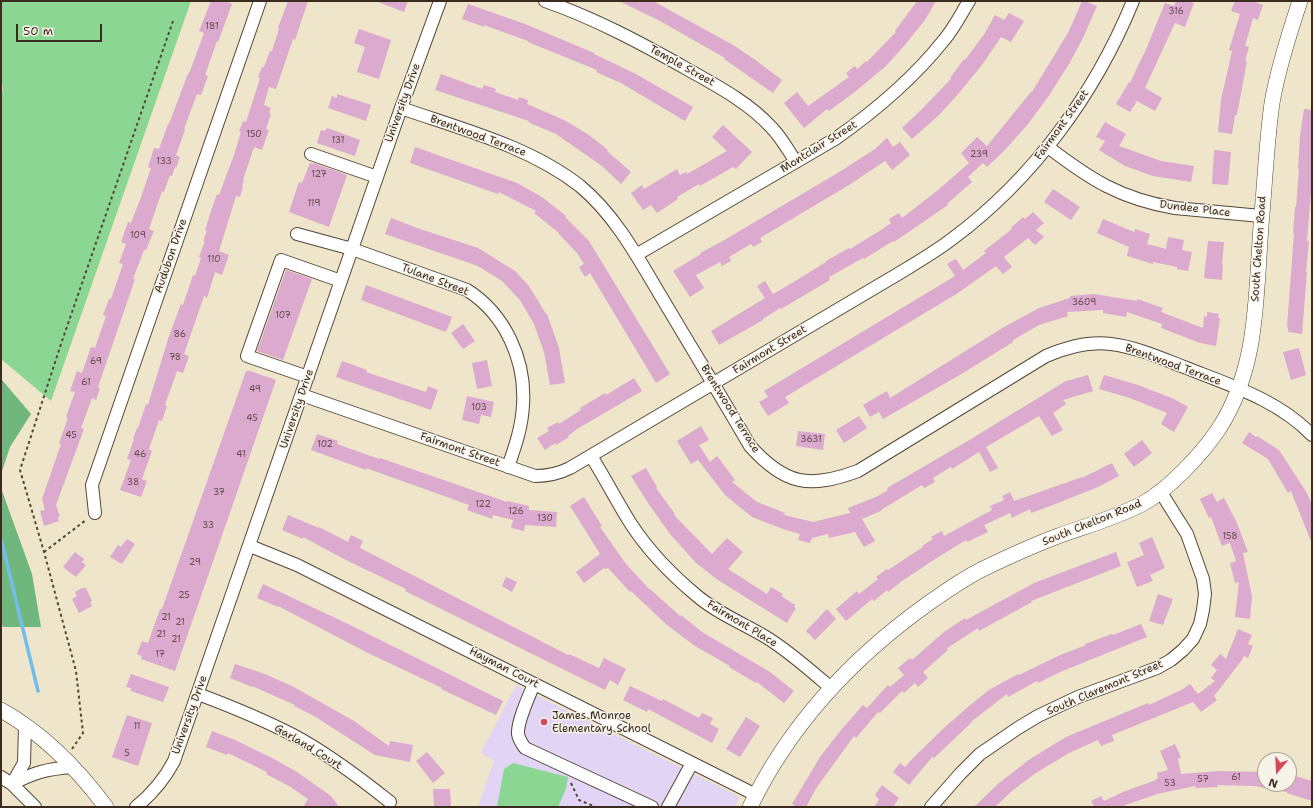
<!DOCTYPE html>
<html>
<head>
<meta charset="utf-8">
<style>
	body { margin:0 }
	#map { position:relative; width:1313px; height:808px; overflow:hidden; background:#eee5ca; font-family:"Shantell Sans",sans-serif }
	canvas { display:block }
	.frame { position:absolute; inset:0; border:2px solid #3b2a1e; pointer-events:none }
	.north { position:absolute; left:1257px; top:752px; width:40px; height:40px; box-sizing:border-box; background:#f7f3e8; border:1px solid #aca397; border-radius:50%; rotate:199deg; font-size:11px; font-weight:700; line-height:16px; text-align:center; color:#3b2a1e }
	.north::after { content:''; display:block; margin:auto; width:14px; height:18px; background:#d1495b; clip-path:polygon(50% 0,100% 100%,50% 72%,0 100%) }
	.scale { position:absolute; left:16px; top:24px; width:86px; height:18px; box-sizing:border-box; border:2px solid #3b2a1e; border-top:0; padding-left:5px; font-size:12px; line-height:14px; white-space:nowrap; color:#3b2a1e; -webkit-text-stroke:3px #f7f3e8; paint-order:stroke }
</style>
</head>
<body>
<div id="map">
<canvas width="1313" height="808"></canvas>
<div class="frame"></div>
<div class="north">N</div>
<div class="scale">50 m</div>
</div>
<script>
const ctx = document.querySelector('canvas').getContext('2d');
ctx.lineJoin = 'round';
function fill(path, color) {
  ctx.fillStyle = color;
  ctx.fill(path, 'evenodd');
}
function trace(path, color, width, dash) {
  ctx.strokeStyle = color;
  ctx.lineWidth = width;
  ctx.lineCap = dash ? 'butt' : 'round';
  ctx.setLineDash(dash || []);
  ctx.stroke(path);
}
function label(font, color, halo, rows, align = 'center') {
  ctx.font = font + ' "Shantell Sans",sans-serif';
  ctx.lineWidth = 3;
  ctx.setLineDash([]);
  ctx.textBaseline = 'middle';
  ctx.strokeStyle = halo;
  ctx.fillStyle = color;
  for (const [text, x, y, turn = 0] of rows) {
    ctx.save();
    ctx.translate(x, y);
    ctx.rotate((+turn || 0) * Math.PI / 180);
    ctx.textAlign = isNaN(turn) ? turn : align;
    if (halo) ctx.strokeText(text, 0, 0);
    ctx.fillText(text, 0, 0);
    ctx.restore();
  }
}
const built = new Path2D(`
	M516,685L738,796L739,798L735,807H478L494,760L481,753Z`);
const green = new Path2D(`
	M1,1H191L51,401L1,359V104L3,86L1,85Z
	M513,763L568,777L566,789L558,807H497L504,769Z`);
const forest = new Path2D(`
	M1,373L2,380L31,414L10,447L1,474Z
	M1,488L32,574L41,627H3L1,621Z`);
const stream = new Path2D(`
	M1,539L38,691`);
const building = new Path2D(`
	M211,1H225L232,4L218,42L217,41L205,75L208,76L201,95L197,94L184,129L185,130L176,155L180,157L176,168L175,167L172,176L170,175L164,192L162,191L149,229L154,231L146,250H144L133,279H135L98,387L100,388L96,400L92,398L81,428L84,429L56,505L60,516L58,517L59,521L44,526L40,511L45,510L42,499L61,444L59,443L68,418L66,417L75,392L70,391L77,371L82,373L91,347L95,348L106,316L103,315L109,299H111L123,264L119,263L126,244L121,242L128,222L131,223L141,197L151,168L148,167L154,148L159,149L168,124H169L187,76L190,71L204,33L199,31Z
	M288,1H308L295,40L293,39L276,89L269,87L264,105L271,108L269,113L271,114L266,129L269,130L262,150L254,147L243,180H244L242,186L243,187L240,197L236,196L219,251L229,255L222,275L215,272L207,298L204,296L184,354L189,356L183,373L177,371L165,405L167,406L162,421L159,420L149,449L152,451L142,479L147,481L141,497L120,490L131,460L127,459L134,439H133L137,428H138L146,404L148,405L168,339L181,304L183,305L193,275L195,276L201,258L199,257L205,241H203L207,231L205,230L213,205L217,194L219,195L234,155L241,132H239L243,121L246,122L257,88L260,78L258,77L262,67H264L270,51H272L279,29L278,28Z
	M378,1H408L404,12L378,2Z
	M619,1H653L733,45L754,59L782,80L773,93L724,59L725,58L660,21Z
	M917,1H936L925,20L904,46L886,66L856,91L829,111L827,109L804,128L784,103L797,92L808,106L849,77L846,73L855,66L857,69L866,61L867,62L896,32L895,31Z
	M1082,1H1085L1097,6L1083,38L1069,64L1048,97L1028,124L1004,151L987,167L983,163L968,177L972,182L947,204L948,205L894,242L893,241L864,259L863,258L829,277L830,280L781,309L780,308L763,319V320L719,345L711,331L765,298L757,286L765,281L773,294L792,283L826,262V261L849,248L850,249L881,230L891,223L889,219L899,213L902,218L938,190L969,163L961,153L977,137L987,146L1031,92H1032L1069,31Z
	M1176,1H1188L1194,3L1185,27L1175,23L1145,88L1162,98L1155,111L1137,101L1130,112L1116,104L1129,82L1130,83L1147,47L1165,3L1174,6Z
	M1235,1H1252L1263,5L1258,20L1253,18L1245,46L1249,47L1245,61H1247L1237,115H1235L1232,134L1218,132L1221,100L1232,51L1229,50L1240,14L1231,11Z
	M468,4L525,24L594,53V54L636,74L693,107L685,121L621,83L596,72L597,70L528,42V41L484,25V27L462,19Z
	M1009,13L1024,21L1011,42L1001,37L982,65L958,94L939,115L912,139L902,128L921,110L951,79L950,78L964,59L965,60L985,33L995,15L1004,20Z
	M359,29L391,40L379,79L357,72L365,47L354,43Z
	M441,74L482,89L484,85L496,89L495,92L518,100L519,97L528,100L527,104L564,120L589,135L608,150L607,151L631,172L621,184L602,166L556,134L528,122L529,121L435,90Z
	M337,94L371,105L366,121L328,108L332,96L337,98Z
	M1304,109L1312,110V180L1307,241H1309L1306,272H1307L1302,334L1288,332V327H1287L1294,233H1293L1295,207H1296L1299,169H1298L1300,136Z
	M1105,122L1126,134L1119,146L1161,161L1194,166L1191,182L1153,176L1125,166L1099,150L1105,141L1096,137Z
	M723,125L752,152L736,169L733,167L700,186L699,184L677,197L678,199L657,213L651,205L643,210L631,193L642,185L644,189L677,169L680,175L686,172L687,174L727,151L712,137Z
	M327,128L360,140L355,156L317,143L321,130L325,131Z
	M887,138L893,147L900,142L910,155L892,170L885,161L849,185L760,238L762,242L753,247L751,244L729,257L731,261L722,266L720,262L696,275L704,288L690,297L673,271L701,254L700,253L721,242L841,171L875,149Z
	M415,147L517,183L542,197L566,216L565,217L589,241L670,374L656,383L590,273L585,277L579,267L584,264L577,253L558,233H559L534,213L536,211L499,192L498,194L410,163Z
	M1214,150L1231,152L1228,185L1212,184Z
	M310,163L314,164V163L347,175L329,227L289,212L299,182L302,183Z
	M1053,189L1080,207L1071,220L1044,202Z
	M1033,212L1044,223L1036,230L1044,237L1035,245L1028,238L1004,257L1012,267L1003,274L996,266L958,293L785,397L789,403L768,416L759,402L768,397L764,391L955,276L947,264L956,259L963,270L986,253L984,251L1012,229L1011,228L1023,217L1025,219Z
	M391,218L420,229L478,248L515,271L529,286L546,314H547L559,348L565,383L550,385L544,352L534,324L520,300L502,281L478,266L385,234Z
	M1103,219L1134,232L1135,229L1150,234L1147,244L1166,249L1168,237L1184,240L1182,250L1192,252L1188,271L1177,269V267L1153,262V264L1127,256L1129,247L1097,233Z
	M1208,241L1224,242L1222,265H1223L1222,280L1204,278Z
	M286,270L312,279L283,360L257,351Z
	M366,285L452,317L446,332L361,300Z
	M1094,294L1137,301V299L1163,308L1161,312L1203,328L1204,316L1207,317V312L1219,314L1218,318H1220L1216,346L1200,343L1161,328L1162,324L1127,312L1126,317L1103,313V310L1067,312L1068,316L1039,325L1013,340V342L963,373L883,419L879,412L870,417L863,405L887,391L890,398L1004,327L1039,308L1070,298V296Z
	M463,324L475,341L463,349L451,333Z
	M1299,348L1306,375L1291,380L1283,352Z
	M487,360L492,386L477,389L472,363Z
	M342,361L367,370L366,372L426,392L428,386L438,390L431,410L336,377Z
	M246,371H250L276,380L175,671L141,659L142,656L137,654L142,641L148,643L160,609H162Z
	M1088,375L1093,391L1063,400L1066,404L1053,413L1063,430L1052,436L1039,416L986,447L998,468L990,472L979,452L952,469L951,467L933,478L935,482L924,488L922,485L881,510V511L862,519L875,541L864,547L855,532L829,538L828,534L812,538L810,543L798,540L800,534L783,529L752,517L725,495L698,460L691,464L677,441L701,426L709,440L699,445L710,462L717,456L735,480L732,482L757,502L785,513L784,515L813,522L850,513L848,508L876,497L888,490L887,488L966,442L1066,381Z
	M1104,375L1138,385L1174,399L1188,407L1174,432L1161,424L1167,413L1130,398L1099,389Z
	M634,378L642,391L577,429L568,436L569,437L556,445L555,443L545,450L537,438L549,431L547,428L558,422L559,424L581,410L580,408L605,393L606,395Z
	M467,396L494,402L491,417L481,415L479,424L462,420Z
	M859,416L867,428L844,443L836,430Z
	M798,431L825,434L823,450L796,446Z
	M1249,432L1256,437L1257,436L1279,450L1307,493L1312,505V544L1291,491L1288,493L1268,459L1242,443Z
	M317,434L338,441L337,444L379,459L380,458L507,502V501L529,506V510L557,512L556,527L525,525L524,531L511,528L513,520L493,515L492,519L467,510L469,505L366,468V470L311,450Z
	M1142,440L1152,453L1134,467L1124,454Z
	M1112,463L1119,476L1098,487L1053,505L1031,513L1030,509L1012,518L1010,513L984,525L988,532L967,542L966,540L932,561L902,581L888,592L887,590L874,601L872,599L846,621L836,609L857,591L859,594L878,579L876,577L887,569L888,570L923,547L922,546L933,539L931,537L942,531L944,536L992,510L990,506L1004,500L1002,496L1010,492L1014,501L1082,477V478Z
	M646,468L657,487L656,488L675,514L674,515L712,554L727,538L743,552L728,569L767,594L771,587L783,594L781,596L795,605L794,607L796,608L787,623L718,580L696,563L670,534L648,503L631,476Z
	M1212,493L1217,502L1224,498L1237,523L1248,552L1243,553L1252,596L1250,619L1235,617L1239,582L1235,583L1230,563L1236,561L1230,543L1222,546L1211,517L1209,518L1200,499Z
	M584,497L602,526L600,527L626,564L650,590V589L680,616L681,615L702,632L770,672L794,691L784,703L757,682L756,683L729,667L730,666L695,646L667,625L631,591L630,592L608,568L605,569L604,568L584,583L576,572L600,554L570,506Z
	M288,515L319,528V527L348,542L351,535L363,541L360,548L568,655L569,654L599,668L604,658L626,669L618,685L610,680L605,690L405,591L406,589L344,559L303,537V539L282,530Z
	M1152,537L1165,568L1150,575L1153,581L1137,587L1127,562L1144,555L1139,543Z
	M127,539L135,544L122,564L110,557L118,545L121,547Z
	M75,552L84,559L82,562L86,565L76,577L63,567Z
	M1116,552L1121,566L1031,601L1032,602L979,631L978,628L946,649L948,650L923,672L928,678L918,687L915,683L904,693L902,691L880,713L878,712L856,738L854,736L817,787L806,807H797L792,804L820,757L841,730L863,705L867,708L888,685L890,687L904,675L898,668L910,658L912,660L944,632L965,618L966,620L1034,583Z
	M506,577L517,582L512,592L502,586Z
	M263,584L346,623L503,701L496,715L441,689L442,688L402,669L370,654L278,606V607L257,598Z
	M82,588H86L92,601L90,602L92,606L79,613L72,599L77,596L75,592Z
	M1158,594L1173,599L1163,625L1149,621Z
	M827,609L836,619L815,640L806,631Z
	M1141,624L1147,637L1060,672L1038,683L1037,681L1008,697L1007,694L971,722H972L933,759V756L909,785L893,772L900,763L905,767L914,757L945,727L969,706L989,690L1018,674L1019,675L1058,656L1086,645L1085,644L1112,634L1113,635Z
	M1238,629L1252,635L1248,644L1253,646L1248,658L1244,656L1242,660L1214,696L1217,700L1201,712L1193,702L1112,735L1114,741L1101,746L1098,740L1069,753L1036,773L1013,790L995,807H974L999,783L1030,759L1066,737L1148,703L1149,705L1183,689L1190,684L1198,694L1215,681L1211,678L1217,670L1211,665L1220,654L1226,659Z
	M235,664L265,674L292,686L354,721L389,746L390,741L413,745L410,762L375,755L314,716L294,706L295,705L252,686V687L230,678Z
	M131,674L169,687L163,702L131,691V688L126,687Z
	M630,686L662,701L663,699L699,718L702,713L713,718L710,724L719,729L712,743L648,709L647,712L623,700Z
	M127,715L152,723L138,766L112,757Z
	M746,717L760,726L740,757L726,749Z
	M212,731L235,740L274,759L297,772L331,796L339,807H303L308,799L289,786L266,774L267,772L228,753L227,755L206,747Z
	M1175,744L1181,757L1178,759L1181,774L1219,771L1265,772V788L1254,786L1217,785L1218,787L1196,788L1195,786L1157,794L1120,807H1092L1094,806L1091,801L1101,796L1104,801L1123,792L1156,780V779L1158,778L1157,773L1168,770L1160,751Z
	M427,752L445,773L433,783L416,761Z
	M1292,775L1312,781V801L1287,793V792L1271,789V784H1289Z
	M882,785L899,798L893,807H874L879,800L875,795Z
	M433,789H450L451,807H434Z`);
const path = new Path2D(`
	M44,552L86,520
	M72,749L83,733L76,671L44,552L20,470L62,341L173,21
	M571,783L579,800L596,807`);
const minor = new Path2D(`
	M545,1C594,18 641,43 687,69C717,86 748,102 771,127C781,137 788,150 796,162
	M401,108C461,129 529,146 580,186C616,216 638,258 662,298C691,347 721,396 750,446C785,485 809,489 858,471L1046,356C1067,347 1089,341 1111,344C1136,347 1161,358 1184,367C1229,385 1277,399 1312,435
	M1048,147C1091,180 1121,199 1175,208L1261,216
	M311,154L377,177
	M297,234L352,249L467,290C505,314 526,360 523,405C522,427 515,447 508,467
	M636,255L835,139C875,111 913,79 944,40C954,28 961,14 969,1
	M308,377L247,356L281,260L341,281
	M302,395L535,476C548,476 558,474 570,468L898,274C916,263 935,252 952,239C1033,179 1095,94 1133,1
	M591,456C605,478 617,502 631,524C648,550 672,575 696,595C718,614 745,624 769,639C791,653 811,671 831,688
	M95,513L92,485L260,1
	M250,546L297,565L756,795
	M534,684C529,696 517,722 518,734C519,740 522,744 525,748L652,807
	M198,694C230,706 262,719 293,735C327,753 360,778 390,802
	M1,777L12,784L35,807
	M12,784C35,772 47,769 73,767
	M12,784L24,763L25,725
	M136,807C152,794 164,780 174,761L401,108L440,1
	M668,807L692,763
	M931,807L960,774L980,754L1018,728L1038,716L1078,697L1157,668L1171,660L1183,650L1193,639L1200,624L1203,610L1205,594L1203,579L1187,534L1160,491`);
const major = new Path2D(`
	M1,710C44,734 77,768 106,807
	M750,807C790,724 851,659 926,605C946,591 967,576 989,566C1012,555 1034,545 1058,536C1086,526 1115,518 1142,504C1168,490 1201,455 1218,430C1261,365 1255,289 1262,214C1265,178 1267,139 1272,103C1278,68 1289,34 1300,1`);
const markers = [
	[544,722,4,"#d1495b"]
];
const numberNames = [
	["316",1176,12],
	["181",212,27],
	["150",254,135],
	["131",338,141],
	["239",979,155],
	["133",164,162],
	["127",319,175],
	["119",314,204],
	["109",138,236],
	["110",214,260],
	["3609",1084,303],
	["107",283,316],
	["86",180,335],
	["78",175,358],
	["69",96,362],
	["61",86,383],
	["49",255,390],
	["103",479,408],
	["45",252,419],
	["45",71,436],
	["3631",811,440],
	["102",325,445],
	["46",140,455],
	["41",241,455],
	["38",133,483],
	["37",219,493],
	["122",483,505],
	["126",516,512],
	["130",545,519],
	["33",208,526],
	["158",1230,537],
	["29",195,563],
	["25",184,596],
	["21",166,618],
	["21",180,623],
	["21",161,635],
	["21",176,640],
	["17",160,655],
	["11",137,727],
	["5",127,754],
	["61",1236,778],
	["57",1203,780],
	["53",1170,784]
];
const streetNames = [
	["Temple Street",682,66,29],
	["University Drive",403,103,-70],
	["Fairmont Street",1062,125,-54],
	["Brentwood Terrace",478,136,20],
	["Montclair Street",819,147,-32],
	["Dundee Place",1195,209,7],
	["South Chelton Road",1259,249,-86],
	["Audubon Drive",171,256,-71],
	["Tulane Street",435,280,21],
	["Fairmont Street",770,350,-31],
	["Brentwood Terrace",1173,365,20],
	["University Drive",297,409,-71],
	["Brentwood Terrace",730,409,58],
	["Fairmont Street",460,450,19],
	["South Chelton Road",1092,523,-22],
	["Fairmont Place",742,624,31],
	["Hayman Court",504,668,27],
	["South Claremont Street",1105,688,-23],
	["University Drive",190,715,-70],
	["Garland Court",308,747,31]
];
const poiNames = [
	["James Monroe",552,716],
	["Elementary School",552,729]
];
fill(built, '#e1d4f4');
fill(green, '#8bd693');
fill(forest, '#70b77d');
trace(stream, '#73bdec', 3.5);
fill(building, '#dbaace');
trace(minor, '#564638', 14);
trace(major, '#564638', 16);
trace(path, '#564638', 2, [3, 3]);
trace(minor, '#fff', 12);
trace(major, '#fff', 15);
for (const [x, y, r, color] of markers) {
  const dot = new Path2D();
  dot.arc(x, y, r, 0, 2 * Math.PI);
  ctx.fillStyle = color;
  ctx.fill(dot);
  trace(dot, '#f7f3e8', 1.5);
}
label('9px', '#634a4a', null, numberNames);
label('11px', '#3b2a1e', '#f7f3e8', streetNames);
label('11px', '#3b2a1e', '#f7f3e8', poiNames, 'left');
</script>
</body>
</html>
